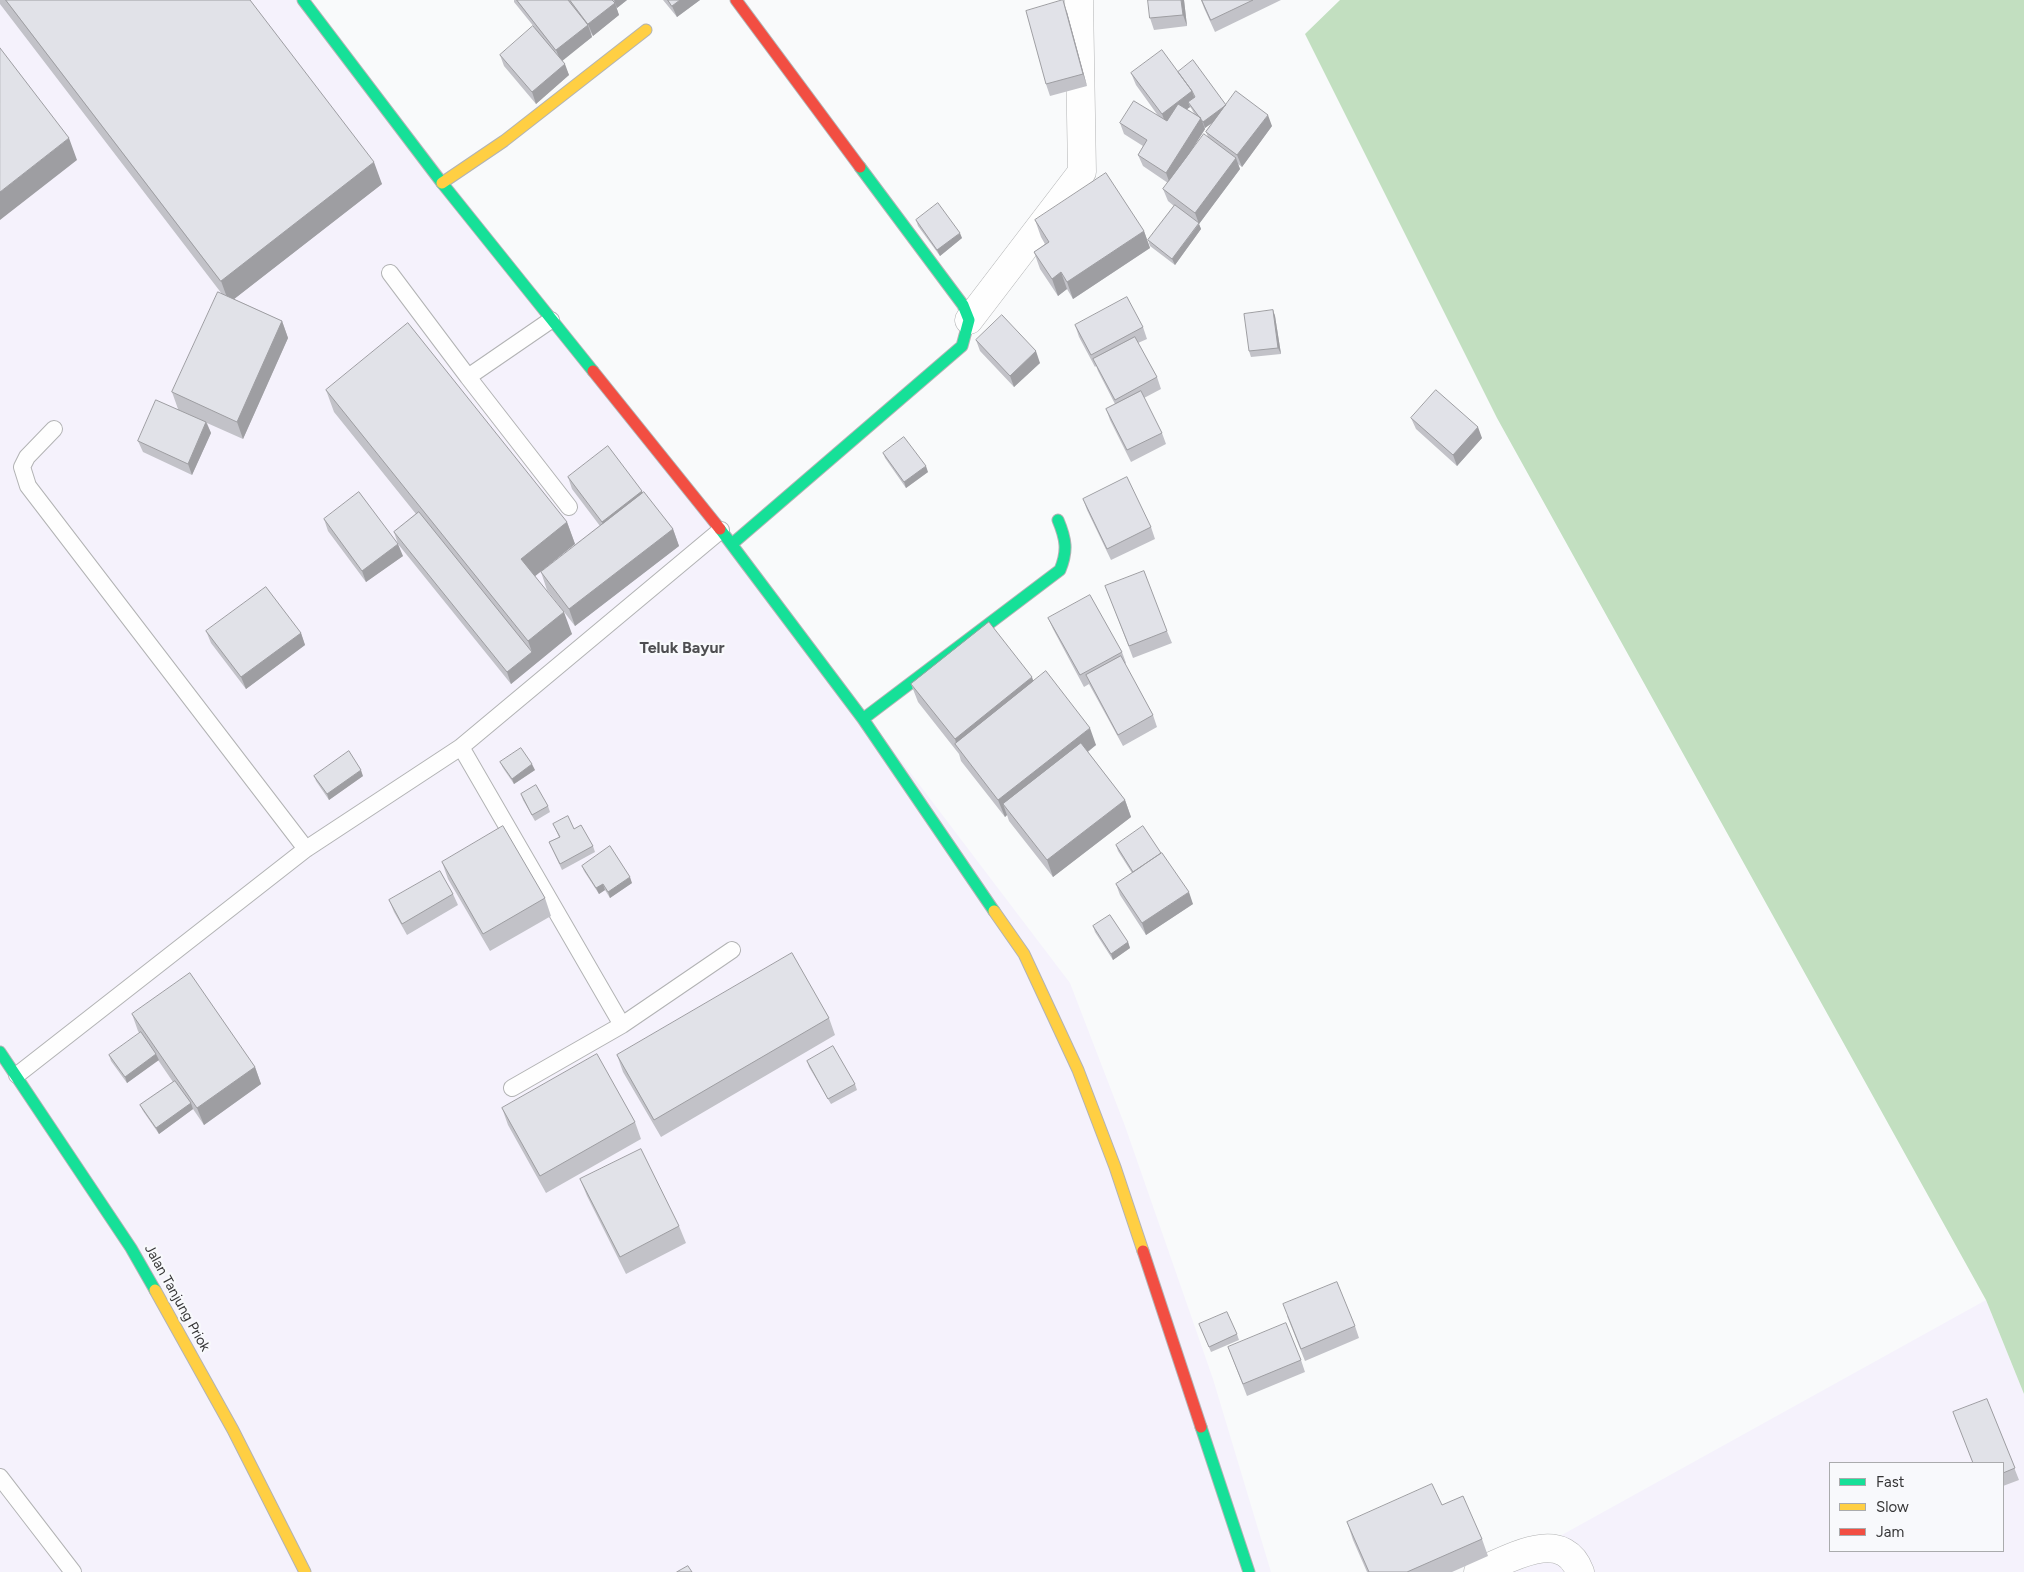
<!DOCTYPE html>
<html>
<head>
<meta charset="utf-8">
<style>
	body { margin:0 }
	#map { position:relative; width:2024px; height:1572px; overflow:hidden; background:#f9fafb; font-family:Figtree,sans-serif }
	canvas { display:block }
	.legend { position:absolute; left:1829px; top:1462px; width:175px; height:90px; box-sizing:border-box; background:#f8f9fc; border:1px solid #aaabad; margin:0; padding:6px 9px; list-style:none; font-size:15px; color:#363637 }
	.legend li { display:flex; align-items:center; gap:10px; height:25px }
	.legend b { width:25px; border:1px solid #aaabad }
</style>
</head>
<body>
<div id="map">
<canvas width="2024" height="1572"></canvas>
<ul class="legend">
<li><b style="height:6px;background:#16e098"></b>Fast</li>
<li><b style="height:6px;background:#ffcf43"></b>Slow</li>
<li><b style="height:6px;background:#f24e42"></b>Jam</li>
</ul>
</div>
<script>
const ctx = document.querySelector('canvas').getContext('2d');
ctx.lineJoin = 'round';
function fill(path, color) {
  ctx.fillStyle = color;
  ctx.fill(path, 'evenodd');
}
function trace(path, color, width, dash) {
  ctx.strokeStyle = color;
  ctx.lineWidth = width;
  ctx.lineCap = dash ? 'butt' : 'round';
  ctx.setLineDash(dash || []);
  ctx.stroke(path);
}
function label(font, color, halo, rows, align = 'center') {
  ctx.font = font + ' Figtree,sans-serif';
  ctx.lineWidth = 4.5;
  ctx.setLineDash([]);
  ctx.textBaseline = 'middle';
  ctx.strokeStyle = halo;
  ctx.fillStyle = color;
  for (const [text, x, y, turn = 0] of rows) {
    ctx.save();
    ctx.translate(x, y);
    ctx.rotate((+turn || 0) * Math.PI / 180);
    ctx.textAlign = isNaN(turn) ? turn : align;
    if (halo) ctx.strokeText(text, 0, 0);
    ctx.fillText(text, 0, 0);
    ctx.restore();
  }
}
const industrial = new Path2D(`
	M0,0H309L871,721L1070,983L1125,1126L1213,1379L1271,1572H0Z
	M1986,1300L2024,1394V1572H1495ZM1830,1463H2003V1551H1830Z`);
const forest = new Path2D(`
	M1340,0H2024V1394L1986,1300L1497,418L1305,34Z`);
const lane = new Path2D(`
	M390,273L468,377L551,320
	M468,377L569,507
	M54,429L27,457L22,467L28,486L306,849
	M461,747L622,1025
	M17,1075L306,849L461,747L721,530
	M512,1088L622,1025L732,950
	M0,1477L73,1572`);
const street = new Path2D(`
	M969,320L1082,172L1079,0
	M1478,1572C1509,1559 1563,1526 1580,1572`);
const fast = new Path2D(`
	M303,0L442,183L593,371
	M720,529L863,719L994,911
	M732,544L962,346L969,320L963,305L860,167
	M863,719L1060,570C1068,551 1066,539 1058,520
	M0,1052L131,1248L155,1290
	M1201,1427L1249,1572`);
const slow = new Path2D(`
	M442,183L504,141L646,30
	M994,911L1024,954L1078,1070L1115,1167L1143,1251
	M155,1290L233,1430L305,1572`);
const jam = new Path2D(`
	M736,0L860,167
	M593,371L720,529
	M1143,1251L1201,1427`);
const wall = new Path2D(`
	M0,0H250L382,184L234,299L282,321L288,338L243,439L207,423L211,433L192,475L143,452L138,441L178,409L172,392L222,294L0,4Z
	M514,0H627L617,8L616,7L619,15L593,36L591,33L592,37L562,60L569,75L536,104L504,66L500,55L535,28L514,2Z
	M663,0H700L677,17Z
	M1184,0L1187,26L1154,30L1150,18Z
	M1201,0H1281L1215,32L1204,8Z
	M1067,12L1087,86L1050,96L1046,84Z
	M1178,72L1226,105L1272,126L1242,167L1238,164L1240,169L1199,224L1201,229L1175,265L1150,246L1148,240L1174,206L1168,201L1163,189L1168,183L1143,166L1138,155L1143,146L1124,134L1120,123L1159,117L1136,85L1131,73ZM1190,107L1191,108L1195,115L1187,109ZM1212,123L1206,132L1208,137L1190,153L1205,129L1203,125L1205,128Z
	M916,220L962,238L940,256L918,226Z
	M1035,220L1144,231L1150,248L1073,299L1067,289L1058,296L1040,269L1034,252L1045,244L1041,237Z
	M1273,310L1275,316L1281,354L1251,357L1249,351Z
	M1075,325L1143,327L1147,339L1138,343L1157,377L1161,389L1144,398L1162,433L1166,444L1131,462L1110,420L1106,409L1115,404L1098,371L1096,366L1095,367L1079,337Z
	M976,340L1040,363L1014,387L980,351Z
	M326,390L567,522L575,544L535,576L572,634L511,684L398,544L394,532L416,514L334,412Z
	M1411,418L1482,438L1457,466L1416,429Z
	M883,453L928,472L906,488L885,458Z
	M568,477L643,493L673,529L679,546L575,626L547,590L541,572L600,526L572,489Z
	M1083,499L1151,527L1155,539L1111,560L1087,510Z
	M324,519L403,556L366,582L328,531Z
	M1110,598L1167,631L1172,643L1133,658Z
	M1048,618L1122,652L1126,663L1125,664L1153,715L1157,727L1123,746L1089,684L1084,687L1053,629Z
	M206,631L301,633L305,645L246,689L211,643Z
	M1034,681L1096,745L1088,752L1125,800L1131,817L1053,877L1009,821L1007,815L1005,817L961,761L959,754L918,702L911,684Z
	M500,762L535,770L514,784L503,768Z
	M314,776H363L329,800L316,781Z
	M521,794L548,806L550,812L535,821L523,800Z
	M553,824L574,829L593,846L595,852L562,870L549,842L559,837Z
	M1116,845L1193,904L1146,935L1120,895L1116,884L1132,873L1118,851Z
	M442,862L545,898L551,916L490,951L448,879Z
	M582,866L632,883L610,898L605,890L599,894L584,871Z
	M453,894L458,905L407,935L394,912L389,900Z
	M1093,926L1128,942L1130,948L1113,960L1095,932Z
	M132,1014L255,1067L261,1084L204,1125L193,1109L159,1134L143,1111L140,1105L173,1082L158,1060L127,1083L111,1061L109,1055L140,1034L138,1031Z
	M829,1018L835,1035L661,1137L623,1072L617,1055Z
	M807,1061L855,1084L857,1090L831,1104L809,1067Z
	M502,1108L635,1122L641,1139L546,1193L508,1125Z
	M580,1179L679,1226L686,1243L626,1274L587,1196Z
	M1287,1316L1355,1326L1359,1338L1305,1361Z
	M1199,1324L1237,1334L1239,1340L1211,1352Z
	M1228,1347L1301,1360L1305,1372L1247,1396Z
	M1987,1399L2019,1480L2003,1486V1463Z
	M1442,1505L1482,1539L1488,1556L1452,1572H1367L1353,1540L1347,1522Z`);
const shadedWall = new Path2D(`
	M614,0H627L617,8Z
	M680,0H700L677,17L672,6Z
	M1063,0L1067,12L1087,86L1083,74Z
	M1181,0H1184L1187,26L1183,15Z
	M615,3L619,15L593,36L588,24Z
	M588,25L592,37L561,62L556,50Z
	M565,64L569,75L536,104L532,92Z
	M1192,91L1196,103L1188,102L1190,107L1166,125L1162,114Z
	M1226,105L1228,111L1205,128L1203,122Z
	M1268,115L1272,126L1242,167L1237,155Z
	M1201,118L1205,129L1170,184L1166,173Z
	M69,138L77,160L0,220V192Z
	M1236,158L1240,169L1199,224L1201,229L1175,265L1172,259L1199,224L1195,213Z
	M374,162L382,184L229,303L221,281Z
	M1144,231L1150,248L1073,299L1067,282Z
	M960,233L962,238L940,256L937,250Z
	M1061,272L1067,289L1058,296L1052,279Z
	M1273,310L1275,316L1281,354L1278,348Z
	M282,321L288,338L243,439L237,422Z
	M1036,351L1040,363L1014,387L1010,376Z
	M206,422L211,433L192,475L188,464Z
	M1478,427L1482,438L1457,466L1453,455Z
	M926,466L928,472L906,488L904,482Z
	M642,491L646,503L606,534L602,522Z
	M567,522L575,544L529,581L521,559Z
	M673,529L679,546L575,626L569,609Z
	M398,544L403,556L366,582L362,571Z
	M564,612L572,634L511,684L507,672L532,652L528,641Z
	M301,633L305,645L246,689L241,677Z
	M1032,677L1038,694L957,746L955,739Z
	M1090,728L1096,745L1010,812L1003,804L1007,815L1005,817L998,800Z
	M532,764L535,770L514,784L512,779Z
	M361,770L363,776L329,800L327,794Z
	M1125,800L1131,817L1053,877L1047,860Z
	M630,877L632,883L610,898L608,892Z
	M603,884L605,890L599,894L596,888Z
	M1189,892L1193,904L1146,935L1142,923Z
	M1128,942L1130,948L1113,960L1111,954Z
	M156,1054L159,1060L127,1083L125,1077Z
	M255,1067L261,1084L204,1125L197,1108Z
	M191,1103L193,1109L159,1134L156,1128Z`);
const building = new Path2D(`
	M6,0H250L374,162L221,281Z
	M517,0H568L588,25L556,50Z
	M570,0H612L615,3L588,24Z
	M668,0H680L672,6Z
	M1063,0L1083,74L1046,84L1026,11Z
	M1148,0H1181L1183,15L1150,18Z
	M1202,0H1253L1211,20Z
	M533,26L565,64L532,92L500,55Z
	M0,48L69,138L0,192Z
	M1162,50L1192,91L1162,114L1131,73Z
	M1193,60L1226,105L1203,122L1188,102L1195,97L1192,91L1178,72Z
	M1236,91L1268,115L1237,155L1206,132Z
	M1134,101L1167,121L1178,104L1201,118L1166,173L1138,155L1147,140L1120,123Z
	M1204,134L1236,158L1195,213L1163,189Z
	M1106,173L1144,231L1067,282L1061,272L1052,279L1034,252L1049,242L1035,220Z
	M938,203L960,233L937,250L916,220Z
	M1175,205L1199,223L1172,259L1148,240Z
	M218,292L282,321L237,422L172,392Z
	M1127,297L1143,327L1091,355L1075,325Z
	M1273,310L1278,348L1249,351L1244,314Z
	M1002,315L1036,351L1010,376L976,340Z
	M408,323L567,522L521,559L564,612L528,641L326,390Z
	M1135,337L1157,377L1115,400L1093,359Z
	M1436,390L1478,427L1453,455L1411,418Z
	M1141,391L1162,433L1127,450L1106,409Z
	M156,400L206,422L188,464L138,441Z
	M904,437L926,466L904,482L883,453Z
	M608,446L642,491L602,522L568,477Z
	M1127,477L1151,527L1107,549L1083,499Z
	M359,492L398,544L362,571L324,519Z
	M644,492L673,529L569,609L541,572Z
	M419,512L532,652L507,672L394,532Z
	M1144,571L1167,631L1129,646L1105,586Z
	M266,587L301,633L241,677L206,631Z
	M1090,595L1122,652L1080,675L1048,618Z
	M989,622L1032,677L955,739L911,684Z
	M1121,656L1153,715L1118,735L1086,675Z
	M1046,671L1090,728L998,800L955,744Z
	M1081,743L1125,800L1047,860L1003,804Z
	M521,748L532,764L512,779L500,762Z
	M349,751L361,770L327,794L314,776Z
	M536,785L548,806L532,815L521,794Z
	M568,816L574,829L581,825L593,846L560,864L549,842L560,837L553,824Z
	M503,826L545,898L483,934L442,862Z
	M1143,826L1161,853L1133,872L1116,845Z
	M610,846L630,877L608,892L603,884L596,888L582,866Z
	M1162,853L1189,892L1142,923L1116,884Z
	M440,871L453,894L402,924L389,900Z
	M1110,915L1128,942L1111,954L1093,926Z
	M792,953L829,1018L654,1120L617,1055Z
	M190,973L255,1067L197,1108L132,1014Z
	M141,1032L156,1054L125,1077L109,1055Z
	M833,1046L855,1084L828,1099L807,1061Z
	M597,1054L635,1122L540,1176L502,1108Z
	M175,1081L191,1103L156,1128L140,1105Z
	M641,1149L679,1226L620,1257L580,1179Z
	M1337,1282L1355,1326L1301,1349L1283,1304Z
	M1227,1312L1237,1334L1209,1347L1199,1324Z
	M1286,1323L1301,1360L1243,1384L1228,1347Z
	M1987,1399L2015,1468L2003,1473V1463H1973L1953,1412Z
	M1432,1484L1442,1505L1463,1496L1482,1539L1407,1572H1369L1347,1522Z
	M688,1566L692,1572H677Z`);
const streetNames = [
	["Jalan Tanjung Priok",177,1298,61]
];
const quarterNames = [
	["Teluk Bayur",682,648]
];
fill(industrial, '#f5f2fc');
fill(forest, '#c2dfc0');
trace(lane, '#b2b3b4', 18);
trace(street, '#b2b3b4', 29);
trace(fast, '#b2b3b4', 13);
trace(slow, '#b2b3b4', 13);
trace(jam, '#b2b3b4', 13);
trace(lane, '#fefefe', 16);
trace(street, '#fefefe', 28);
trace(fast, '#16e098', 11);
trace(slow, '#ffcf43', 11);
trace(jam, '#f24e42', 11);
fill(wall, '#c2c2c8');
fill(shadedWall, '#9e9ea2');
fill(building, '#e1e2e8');
trace(building, '#9e9ea2', 1);
label('14px', '#363637', '#f8f9fc', streetNames);
label('bold 16px', '#4e4e51', '#f8f9fc', quarterNames);
</script>
</body>
</html>
